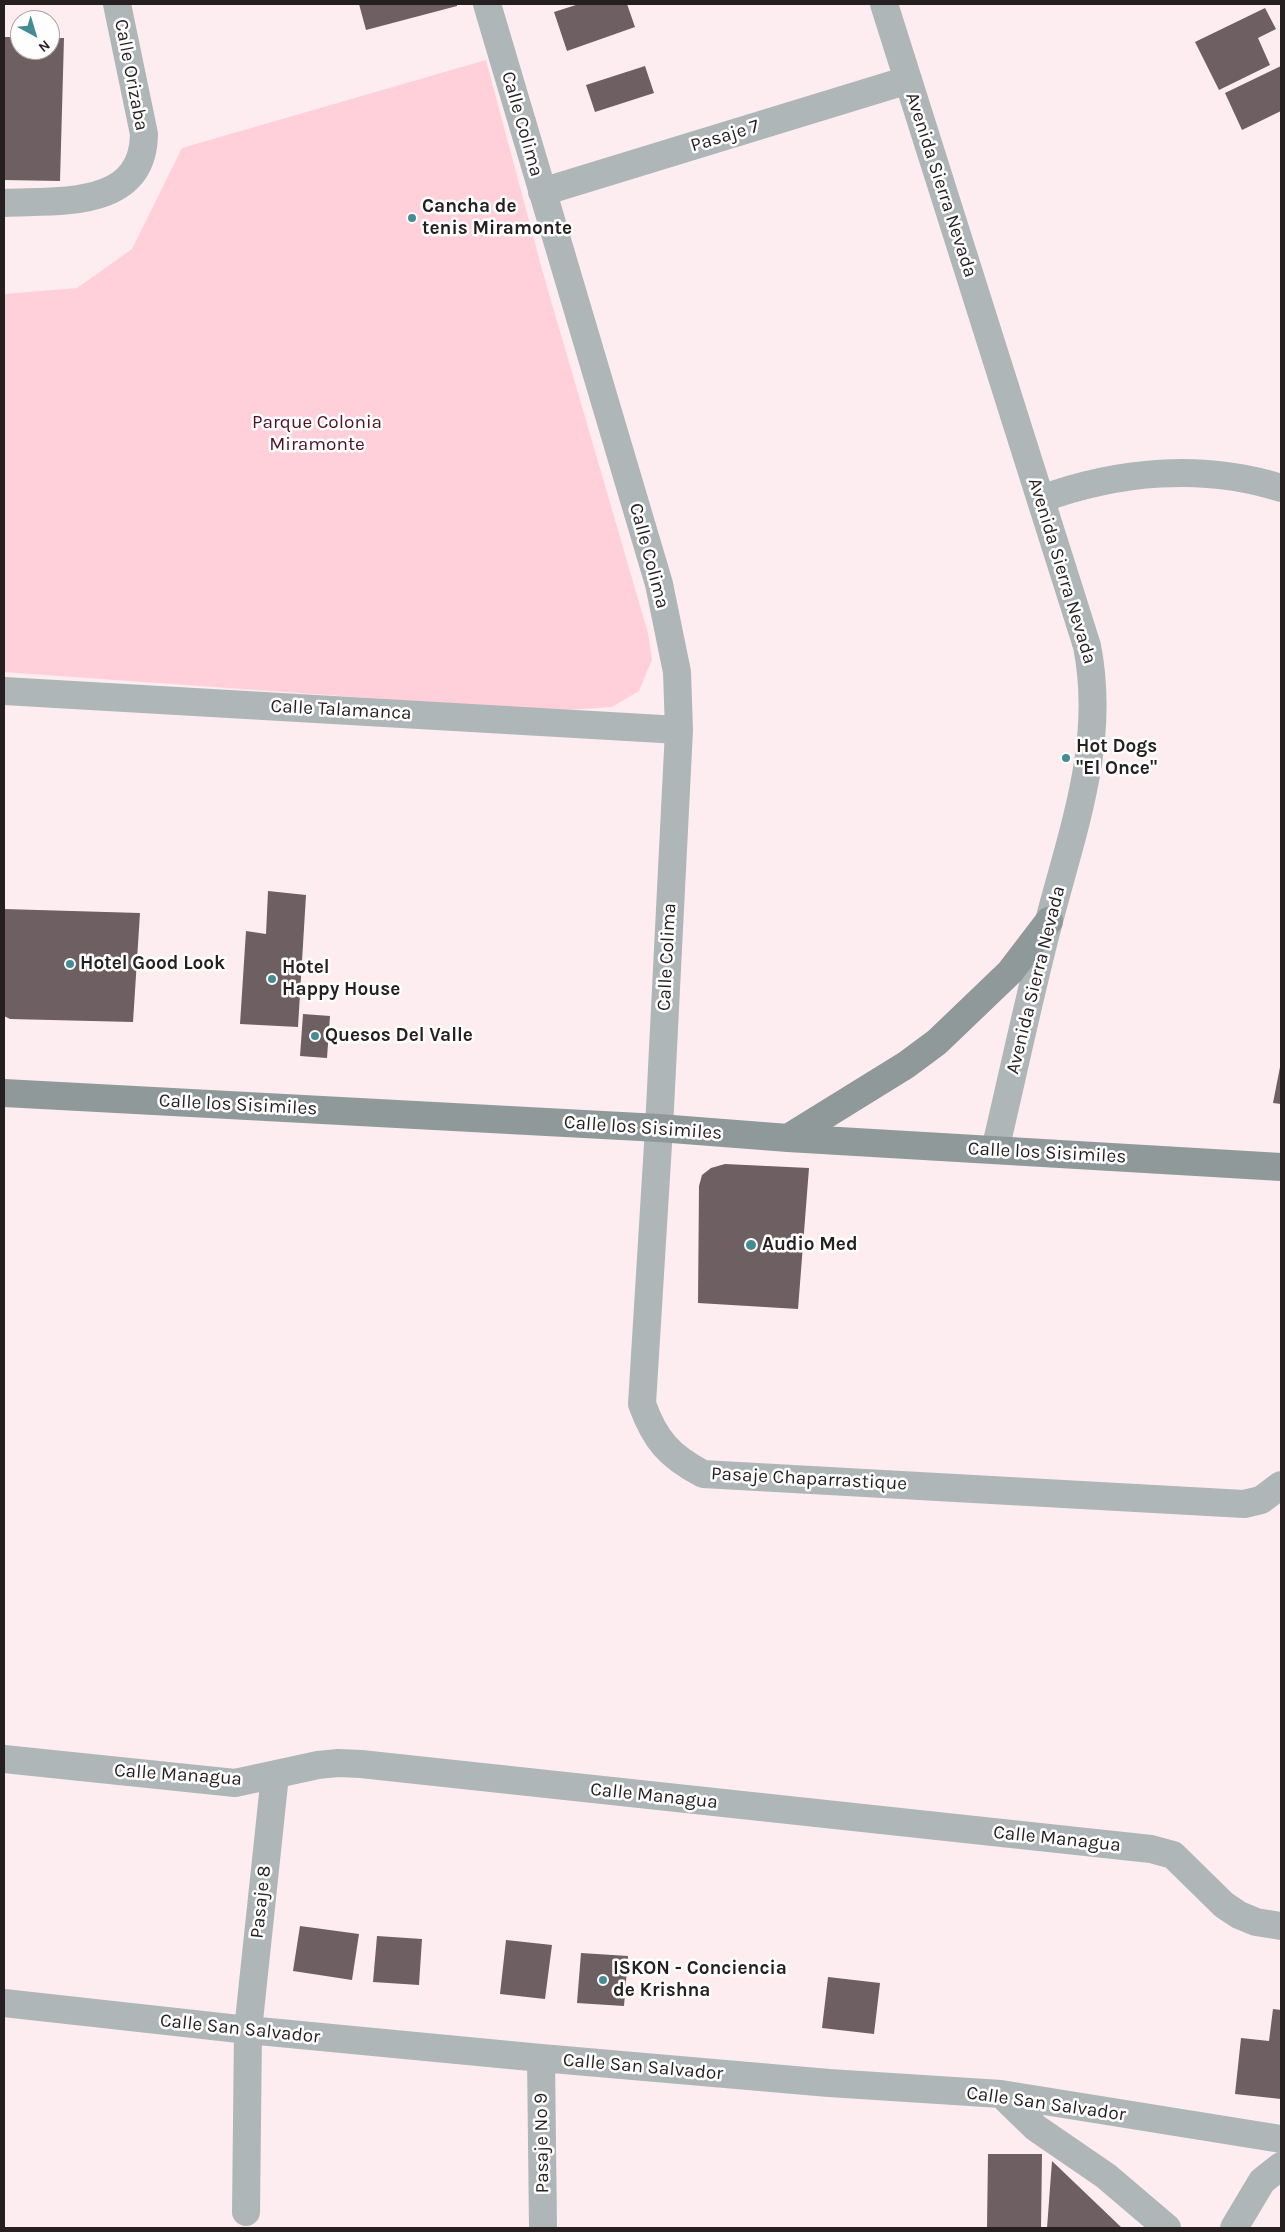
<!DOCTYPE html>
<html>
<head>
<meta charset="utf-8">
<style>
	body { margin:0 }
	#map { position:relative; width:1285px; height:2232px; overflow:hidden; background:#fdedf0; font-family:Karla,sans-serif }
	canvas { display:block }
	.frame { position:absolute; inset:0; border:5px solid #251f20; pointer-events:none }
	.north { position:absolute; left:10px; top:10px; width:50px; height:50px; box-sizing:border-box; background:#fefefe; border:1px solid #a7a5a5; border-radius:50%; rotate:141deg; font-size:14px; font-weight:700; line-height:20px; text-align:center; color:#251f20 }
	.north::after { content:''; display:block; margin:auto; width:18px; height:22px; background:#448c92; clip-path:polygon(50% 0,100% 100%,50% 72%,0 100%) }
</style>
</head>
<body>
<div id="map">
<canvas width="1285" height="2232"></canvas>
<div class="frame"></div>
<div class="north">N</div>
</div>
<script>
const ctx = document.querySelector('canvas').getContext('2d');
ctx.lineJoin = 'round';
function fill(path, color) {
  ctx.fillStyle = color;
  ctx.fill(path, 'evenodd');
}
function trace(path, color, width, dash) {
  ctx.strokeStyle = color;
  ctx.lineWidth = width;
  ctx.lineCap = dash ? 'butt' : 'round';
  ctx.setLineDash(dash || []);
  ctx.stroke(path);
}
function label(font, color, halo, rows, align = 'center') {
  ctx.font = font + ' Karla,sans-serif';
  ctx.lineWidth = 5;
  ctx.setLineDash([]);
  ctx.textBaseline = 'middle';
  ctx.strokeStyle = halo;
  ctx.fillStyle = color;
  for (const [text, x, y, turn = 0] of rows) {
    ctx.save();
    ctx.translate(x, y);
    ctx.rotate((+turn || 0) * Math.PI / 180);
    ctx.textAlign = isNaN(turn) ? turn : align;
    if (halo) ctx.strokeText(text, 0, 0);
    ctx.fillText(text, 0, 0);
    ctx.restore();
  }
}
const green = new Path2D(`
	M486,60L543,273L648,633L652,660L639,691L612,707L551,711L4,672V294L77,288L132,249L182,148Z`);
const building = new Path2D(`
	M359,4H457V6L366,30Z
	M579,4H627L635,27L567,51L554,12Z
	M1265,8L1276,29L1258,38L1270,65L1219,90L1195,42Z
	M4,37H20V50H50V38H64L60,181L4,180Z
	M645,66L654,93L595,112L586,85Z
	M1281,66V111L1242,130L1225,93Z
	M268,891L306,895L298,1027L240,1024L246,931L266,934Z
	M4,909L140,913L133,1022L10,1019L4,1016Z
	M303,1014L330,1016L327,1058L300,1056Z
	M1280,1067H1281V1104L1273,1103Z
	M725,1164L809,1168L798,1309L698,1303L699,1186L702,1175L711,1168Z
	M300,1926L359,1934L352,1980L293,1971Z
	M377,1936L422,1939L419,1985L373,1982Z
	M506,1940L552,1945L545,1999L500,1994Z
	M581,1953L628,1956L624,2006L577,2003Z
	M828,1977L880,1983L874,2034L822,2028Z
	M1273,2009L1281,2010V2099L1235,2094L1241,2038L1269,2041Z
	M988,2154H1042L1041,2228H987Z
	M1052,2161L1122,2228H1047Z`);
const minor = new Path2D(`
	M487,4L659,584L677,672L679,730L659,1128L642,1404C655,1440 669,1456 703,1474L1244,1504L1261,1500L1281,1485
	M542,192L908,80
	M4,203C58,200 143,210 144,134L117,4
	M1041,499C1118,471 1202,463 1281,488
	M4,691L679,730
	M4,1759L235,1783L318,1765L338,1763L361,1764L1151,1849L1173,1855L1224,1905L1239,1915L1256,1922L1281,1926
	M4,2003L248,2030L541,2058L829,2083L1001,2094L1281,2139
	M541,2058L543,2228
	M1001,2094L1036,2128L1106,2176L1167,2228
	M246,2212L248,2030L275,1775
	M1234,2228L1262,2181L1281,2166`);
const tertiary = new Path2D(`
	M884,4L1087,646C1106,742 1073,829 1049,921C1029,997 1013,1074 995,1150`);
const secondary = new Path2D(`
	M4,1093L659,1128L788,1138L1281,1167
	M788,1138L906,1065L937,1042L1010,972L1049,921`);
const markers = [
	[412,218,5,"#448c92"],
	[1066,758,5,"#448c92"],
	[70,964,5,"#448c92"],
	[272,979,5,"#448c92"],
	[315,1036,5,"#448c92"],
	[751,1245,6,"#448c92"],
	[603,1980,5,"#448c92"]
];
const streetNames = [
	["Calle Orizaba",131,75,79],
	["Calle Colima",522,124,74],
	["Pasaje 7",725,136,-17],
	["Avenida Sierra Nevada",941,185,72],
	["Calle Colima",649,556,75],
	["Avenida Sierra Nevada",1062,571,73],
	["Calle Talamanca",341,710,3],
	["Calle Colima",667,957,-87],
	["Avenida Sierra Nevada",1036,980,-76],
	["Calle los Sisimiles",238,1105,3],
	["Calle los Sisimiles",643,1128,4],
	["Calle los Sisimiles",1047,1153,3],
	["Pasaje Chaparrastique",809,1479,3],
	["Calle Managua",178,1775,4],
	["Calle Managua",654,1796,6],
	["Calle Managua",1057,1839,6],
	["Pasaje 8",261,1902,-84],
	["Calle San Salvador",240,2029,6],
	["Calle San Salvador",643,2067,5],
	["Calle San Salvador",1046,2104,8],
	["Pasaje No 9",542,2143,-91]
];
const poiNames = [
	["Cancha de",422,207],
	["tenis Miramonte",422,229],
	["Hot Dogs",1076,747],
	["\"El Once\"",1076,769],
	["Hotel Good Look",80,964],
	["Hotel",282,968],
	["Happy House",282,990],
	["Quesos Del Valle",325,1036],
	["Audio Med",762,1245],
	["ISKON - Conciencia",613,1969],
	["de Krishna",613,1991]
];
const parkNames = [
	["Parque Colonia",317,423],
	["Miramonte",317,445]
];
fill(green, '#ffd0da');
fill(building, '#6d5f62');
trace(minor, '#afb6b7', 28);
trace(tertiary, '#afb6b7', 28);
trace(secondary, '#8f999a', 28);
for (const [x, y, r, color] of markers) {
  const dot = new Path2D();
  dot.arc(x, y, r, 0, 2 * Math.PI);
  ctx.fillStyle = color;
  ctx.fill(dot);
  trace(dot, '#fefefe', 2);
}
label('19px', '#251f20', '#fefefe', streetNames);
label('bold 19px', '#251f20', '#fefefe', poiNames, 'left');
label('19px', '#4e1126', '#fefefe', parkNames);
</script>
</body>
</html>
